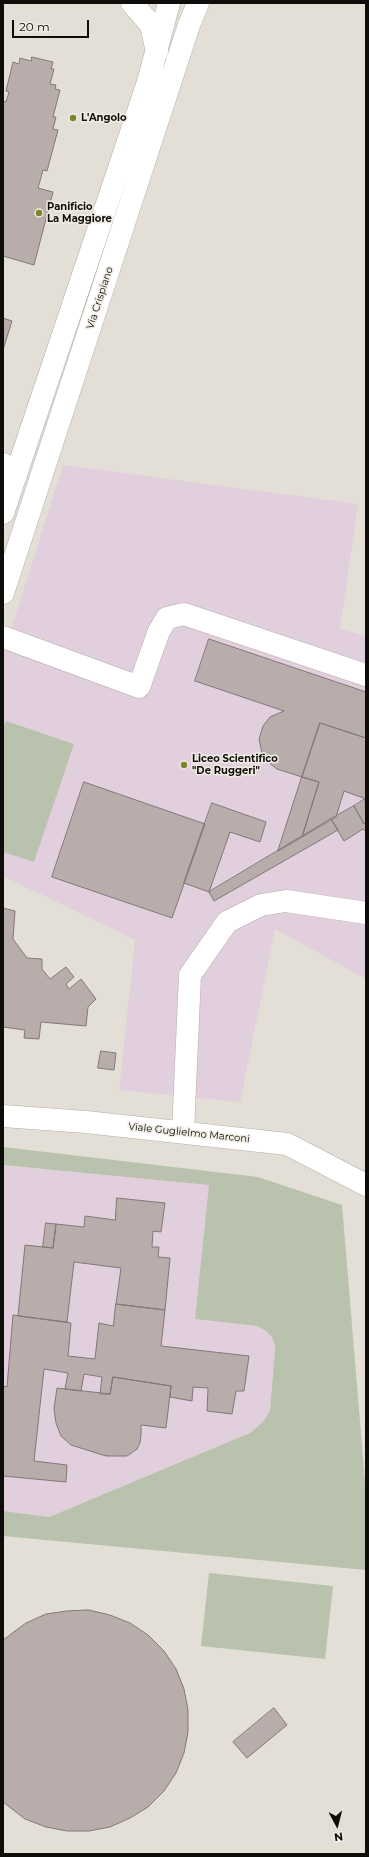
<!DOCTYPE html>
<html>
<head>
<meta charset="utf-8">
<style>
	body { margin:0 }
	#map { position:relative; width:369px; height:1857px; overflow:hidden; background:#e3dfd6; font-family:Montserrat,sans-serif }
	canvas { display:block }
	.frame { position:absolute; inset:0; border:4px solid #0e0d0a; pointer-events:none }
	.north { position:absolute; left:317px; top:1805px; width:40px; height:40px; -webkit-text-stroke:3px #f0ece3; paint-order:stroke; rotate:173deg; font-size:11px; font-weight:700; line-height:16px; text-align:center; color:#0e0d0a }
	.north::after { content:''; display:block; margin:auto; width:14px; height:18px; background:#0e0d0a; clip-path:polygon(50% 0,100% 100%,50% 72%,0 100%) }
	.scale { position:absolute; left:12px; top:20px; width:77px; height:18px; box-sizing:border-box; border:2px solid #0e0d0a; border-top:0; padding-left:5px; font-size:12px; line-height:14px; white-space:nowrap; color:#0e0d0a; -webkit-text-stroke:3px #f0ece3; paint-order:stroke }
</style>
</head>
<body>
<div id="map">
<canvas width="369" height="1857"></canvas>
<div class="frame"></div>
<div class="north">N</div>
<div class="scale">20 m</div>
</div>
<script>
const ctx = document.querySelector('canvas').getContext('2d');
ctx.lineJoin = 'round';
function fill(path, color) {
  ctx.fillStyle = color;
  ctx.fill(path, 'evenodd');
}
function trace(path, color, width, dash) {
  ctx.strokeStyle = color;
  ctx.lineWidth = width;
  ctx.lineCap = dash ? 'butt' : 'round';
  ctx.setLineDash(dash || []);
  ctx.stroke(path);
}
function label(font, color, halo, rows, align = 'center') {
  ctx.font = font + ' Montserrat,sans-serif';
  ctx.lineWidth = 3;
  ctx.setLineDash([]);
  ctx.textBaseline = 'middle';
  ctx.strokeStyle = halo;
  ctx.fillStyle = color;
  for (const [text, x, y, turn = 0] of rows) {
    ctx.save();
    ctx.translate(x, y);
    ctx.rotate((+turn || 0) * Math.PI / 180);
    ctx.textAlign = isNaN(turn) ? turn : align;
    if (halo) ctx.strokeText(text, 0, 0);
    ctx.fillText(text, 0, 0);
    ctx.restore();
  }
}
const education = new Path2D(`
	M63,465L358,504L340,629L366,636V979L275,929L240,1102L119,1090L135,940L3,876V655Z
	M3,1165L210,1185L195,1319L257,1326L265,1330L275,1342L270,1410L263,1422L250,1433L49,1517L3,1511Z`);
const green = new Path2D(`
	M6,721L74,744L34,862L3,852V728Z
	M3,1147L258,1177L342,1205L366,1494V1570L3,1536V1511L49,1517L250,1433L263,1422L270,1410L275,1348C275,1337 266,1330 257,1326L195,1319L209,1185L3,1165Z
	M209,1573L333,1586L325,1659L201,1646Z`);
const building = new Path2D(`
	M32,57L53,62L51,69H54L50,84L56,85L55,89L60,90L53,117H56L53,129L58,130L47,171L43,170L38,188L53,192L34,265L3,256V101L6,102L9,92L6,91L13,62L19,64L20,58L31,61Z
	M3,318L12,321L3,350Z
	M209,639L366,692V738L320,723L302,777L277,769L263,758L259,739L263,726L270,717L284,711L195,681Z
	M320,723L366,738V799L344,791L336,817L302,837L319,782L302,777Z
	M302,777L319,782L302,837L278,851Z
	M84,782L205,824L172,918L52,877Z
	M365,799L366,822L364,824L354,806Z
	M212,803L266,822L260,842L230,832L209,892L184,883Z
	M354,806L364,824L366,822V832L363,829L344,841L331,819Z
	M331,819L338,830L214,901L209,892Z
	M3,908L15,911L13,939L27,958L42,959V969L50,979L66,967L74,977L66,984L69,989L81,979L96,999L88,1007L86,1026L41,1022L39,1039L24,1038L25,1030L3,1027Z
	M101,1051L116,1053L114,1070L98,1068Z
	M117,1198L165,1203L161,1232L153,1231L152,1247H159L158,1257L170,1258L165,1310L116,1304L121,1268L74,1262L67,1322L18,1316L25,1245L53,1248L56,1224L84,1227L85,1216L115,1220Z
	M46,1223L56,1224L53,1248L43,1247Z
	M116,1304L165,1310L161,1346L249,1356L244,1391H236L232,1414L207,1411L208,1388L193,1387L192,1401L170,1397L171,1386L113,1377L110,1394H100L102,1377L84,1374L81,1391L65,1389L68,1373L44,1369L34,1461L67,1465L66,1482L3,1476V1386L7,1387L13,1315L71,1323L68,1356L95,1359L99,1323L113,1326Z
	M113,1377L171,1386L166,1428L141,1425V1435L140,1443L137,1449L127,1456H106L71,1445L61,1436L56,1423L54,1409L57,1388L110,1394Z
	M89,1610L110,1615L130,1623L148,1635L164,1651L176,1669L184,1689L188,1710V1732L184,1753L176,1773L164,1791L148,1807L130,1818L110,1827L89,1831H67L46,1827L25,1819L3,1802V1640L26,1623L46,1614L67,1611Z
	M274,1708L287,1725L247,1758L233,1742Z`);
const minor = new Path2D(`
	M132,3L151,25L157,52
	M3,464L16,471
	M3,637L139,687L159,631L167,618L184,614L366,675
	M3,1116L86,1122L287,1144L366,1185
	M183,1132L190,975L227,922L261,905L286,901L366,913`);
const major = new Path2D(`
	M3,513L148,82L169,3
	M3,593L189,25L198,3`);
const markers = [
	[73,118,4,"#7d842f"],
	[39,213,4,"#7d842f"],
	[184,765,4,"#7d842f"]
];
const poiNames = [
	["L'Angolo",81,118],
	["Panificio",47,207],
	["La Maggiore",47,219],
	["Liceo Scientifico",192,759],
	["\"De Ruggeri\"",192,771]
];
const streetNames = [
	["Via Crispiano",100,298,-72],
	["Viale Guglielmo Marconi",189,1133,6]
];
fill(education, '#e2cfde');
fill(green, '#b9c2ac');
fill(building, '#b8adab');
trace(building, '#827877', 1);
trace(minor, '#b2aea5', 23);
trace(major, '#b2aea5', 23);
trace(minor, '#fff', 22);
trace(major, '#fff', 22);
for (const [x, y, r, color] of markers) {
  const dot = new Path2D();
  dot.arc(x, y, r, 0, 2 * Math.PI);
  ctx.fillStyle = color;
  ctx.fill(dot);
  trace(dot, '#f0ece3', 1.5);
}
label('bold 10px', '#0e0d0a', '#f0ece3', poiNames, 'left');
label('10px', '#0e0d0a', '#f0ece3', streetNames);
</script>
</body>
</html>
